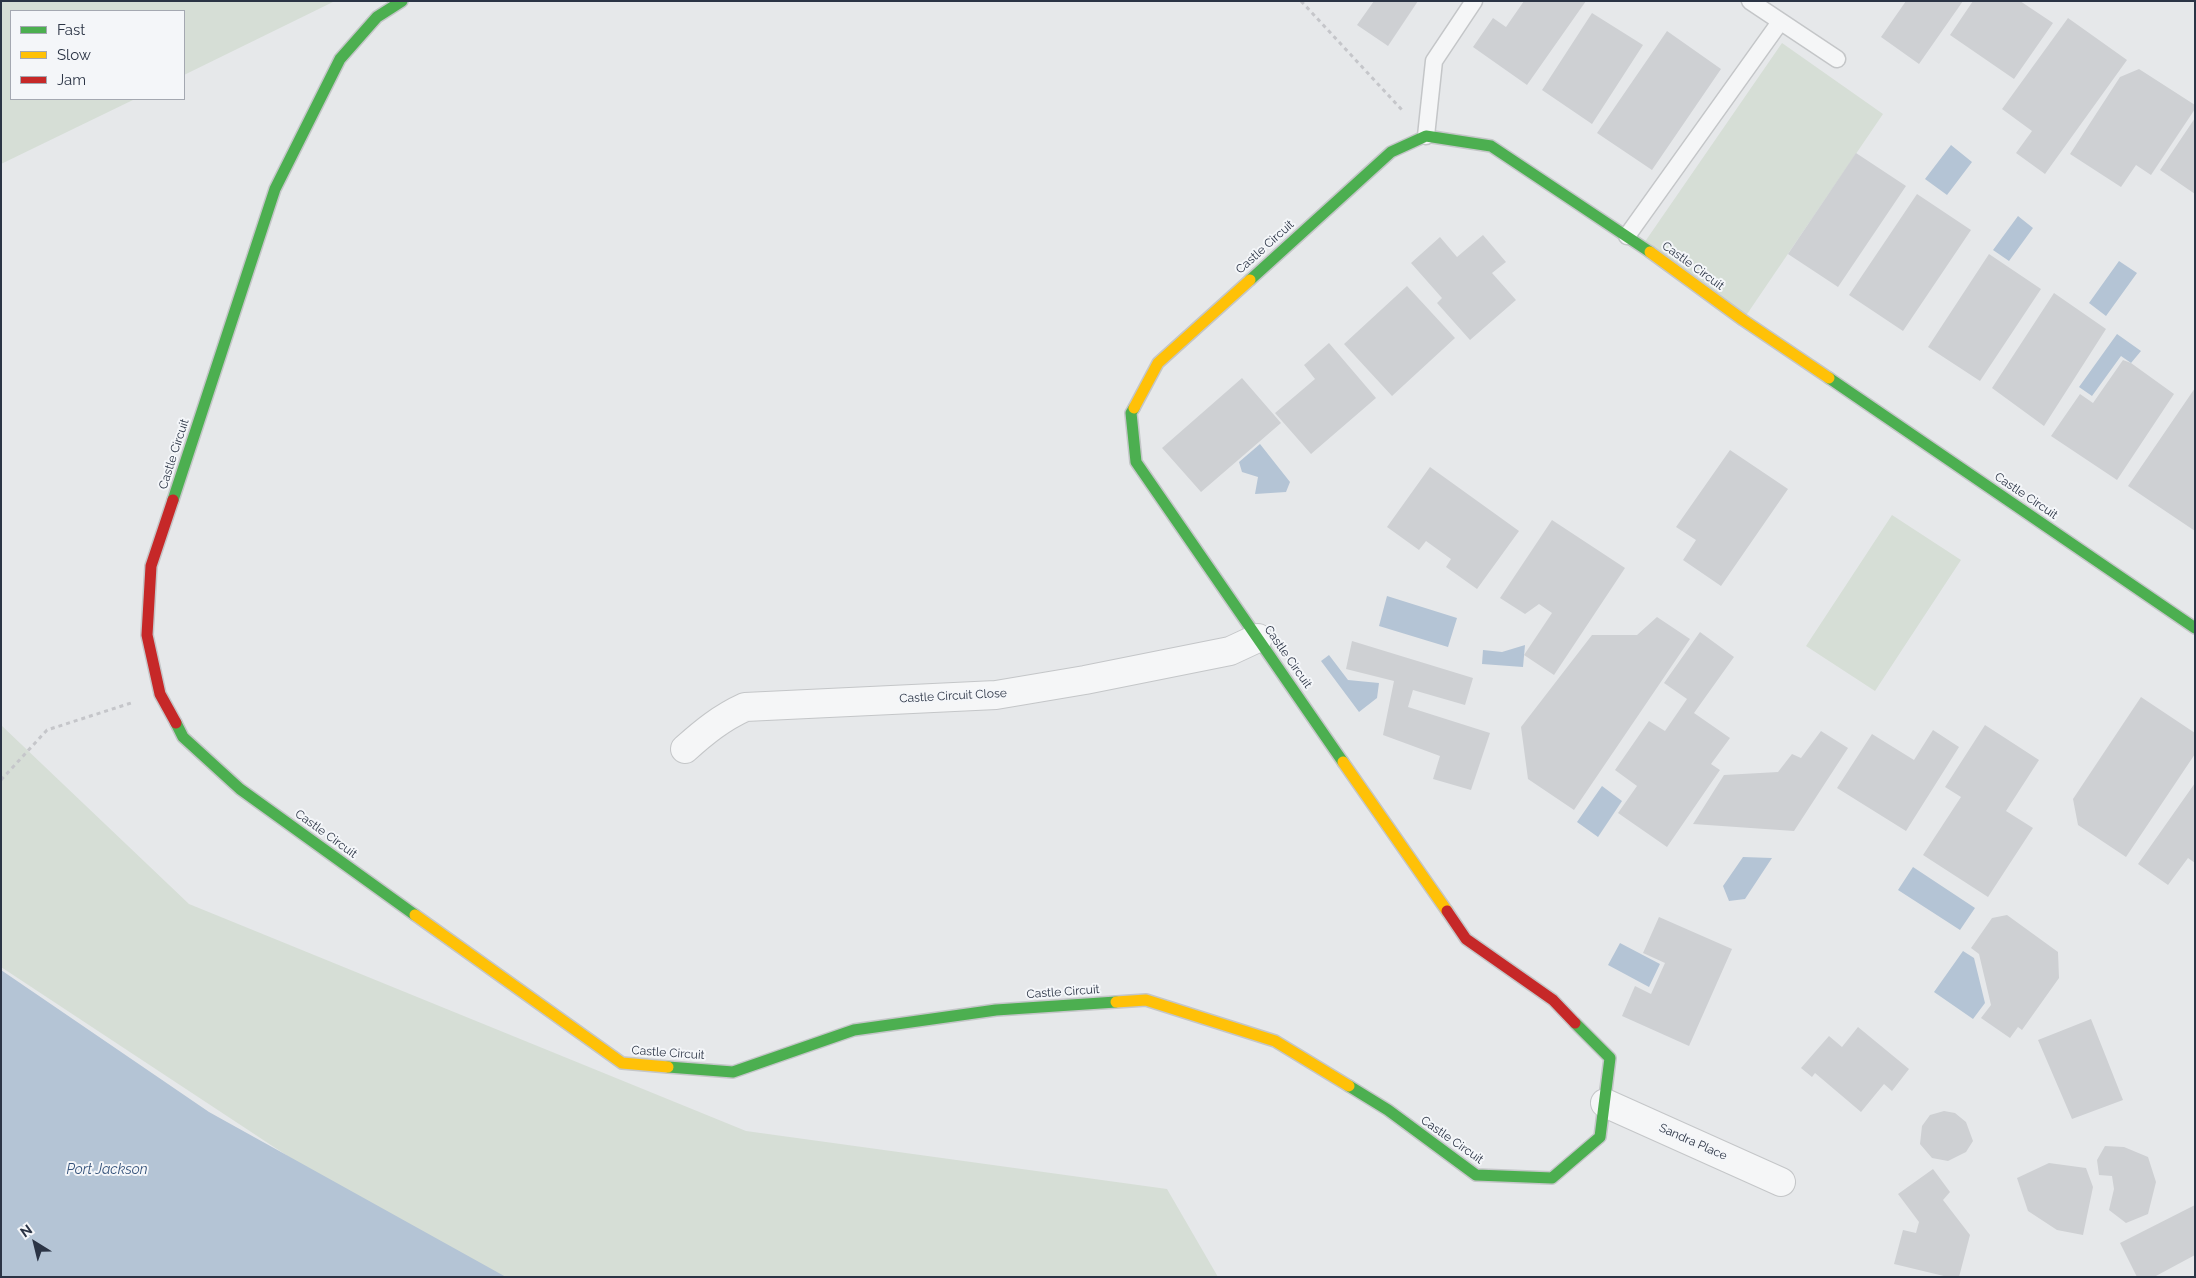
<!DOCTYPE html>
<html>
<head>
<meta charset="utf-8">
<style>
	body { margin:0 }
	#map { position:relative; width:2196px; height:1278px; overflow:hidden; background:#e6e8ea; font-family:Raleway,sans-serif }
	canvas { display:block }
	.frame { position:absolute; inset:0; border:2px solid #2b3445; pointer-events:none }
	.legend { position:absolute; left:10px; top:10px; width:175px; height:90px; box-sizing:border-box; background:#f4f6f9; border:1px solid #a4a8b1; margin:0; padding:6px 9px; list-style:none; font-size:15px; color:#2b3445 }
	.legend li { display:flex; align-items:center; gap:10px; height:25px }
	.legend b { width:25px; border:1px solid #a4a8b1 }
	.north { position:absolute; left:10px; top:1218px; width:50px; height:50px; -webkit-text-stroke:4px #f4f6f9; paint-order:stroke; rotate:324deg; font-size:14px; font-weight:700; line-height:20px; text-align:center; color:#2b3445 }
	.north::after { content:''; display:block; margin:auto; width:18px; height:22px; background:#2b3445; clip-path:polygon(50% 0,100% 100%,50% 72%,0 100%) }
</style>
</head>
<body>
<div id="map">
<canvas width="2196" height="1278"></canvas>
<div class="frame"></div>
<ul class="legend">
<li><b style="height:6px;background:#4caf50"></b>Fast</li>
<li><b style="height:6px;background:#ffc107"></b>Slow</li>
<li><b style="height:6px;background:#c62828"></b>Jam</li>
</ul>
<div class="north">N</div>
</div>
<script>
const ctx = document.querySelector('canvas').getContext('2d');
ctx.lineJoin = 'round';
function fill(path, color) {
  ctx.fillStyle = color;
  ctx.fill(path, 'evenodd');
}
function trace(path, color, width, dash) {
  ctx.strokeStyle = color;
  ctx.lineWidth = width;
  ctx.lineCap = dash ? 'butt' : 'round';
  ctx.setLineDash(dash || []);
  ctx.stroke(path);
}
function label(font, color, halo, rows, align = 'center') {
  ctx.font = font + ' Raleway,sans-serif';
  ctx.lineWidth = 4;
  ctx.setLineDash([]);
  ctx.textBaseline = 'middle';
  ctx.strokeStyle = halo;
  ctx.fillStyle = color;
  for (const [text, x, y, turn = 0] of rows) {
    ctx.save();
    ctx.translate(x, y);
    ctx.rotate((+turn || 0) * Math.PI / 180);
    ctx.textAlign = isNaN(turn) ? turn : align;
    if (halo) ctx.strokeText(text, 0, 0);
    ctx.fillText(text, 0, 0);
    ctx.restore();
  }
}
const green = new Path2D(`
	M1,1H335L184,75V11H11V99H135L1,164Z
	M1782,43L1883,114L1743,320L1642,246Z
	M1892,515L1961,560L1875,691L1806,646Z
	M1,725L189,904L746,1131L1167,1189L1218,1277H471L1,967Z`);
const water = new Path2D(`
	M1951,145L1972,162L1947,195L1925,179Z
	M2018,216L2033,228L2009,261L1993,250Z
	M2119,261L2137,273L2106,316L2089,303Z
	M2117,334L2141,351L2131,363L2121,356L2092,396L2079,387Z
	M1260,444L1290,482L1286,492L1255,494L1258,477L1242,472L1239,462Z
	M1387,596L1457,618L1448,647L1379,626Z
	M1525,645L1523,667L1482,664L1483,650L1502,652Z
	M1329,655L1348,680L1379,683L1377,698L1359,712L1321,661Z
	M1602,786L1622,801L1598,837L1577,822Z
	M1743,857L1772,858L1745,899L1729,901L1723,886Z
	M1913,867L1975,908L1960,930L1898,890Z
	M1620,943L1660,964L1649,987L1608,965Z
	M1963,951L1974,958L1985,1003L1973,1019L1934,992Z
	M1,970L209,1112L506,1277H1Z`);
const building = new Path2D(`
	M1374,1H1418L1388,46L1357,25Z
	M1524,1H1586L1527,85L1473,47L1493,18L1506,27Z
	M1906,1H1963L1919,64L1881,37Z
	M1973,1H2020L2053,23L2014,79L1950,35Z
	M1592,13L1643,45L1592,124L1542,90Z
	M2068,18L2127,60L2045,174L2016,153L2032,131L2002,109Z
	M1667,31L1721,69L1652,170L1597,133Z
	M2139,69L2195,105V109L2151,175L2136,165L2121,187L2070,154L2120,77Z
	M2195,118V194L2160,170Z
	M1856,153L1906,186L1838,287L1788,254Z
	M1917,194L1971,230L1903,331L1849,295Z
	M1483,235L1506,262L1492,273L1516,300L1470,340L1437,303L1442,298L1411,263L1440,237L1457,257Z
	M1989,254L2041,289L1980,381L1928,347Z
	M1407,286L1455,338L1392,396L1344,344Z
	M2054,293L2106,329L2044,426L1992,388Z
	M1329,343L1376,398L1311,454L1275,413L1315,379L1304,365Z
	M2123,360L2131,363L2174,394L2117,480L2051,436L2080,394L2093,403Z
	M1242,378L1281,423L1201,492L1162,448Z
	M2195,388V531L2128,486Z
	M1730,450L1788,489L1721,586L1683,560L1696,540L1676,527Z
	M1430,467L1519,531L1477,589L1446,567L1451,559L1426,541L1419,550L1387,527Z
	M1552,520L1625,568L1554,675L1524,655L1552,613L1539,604L1525,614L1500,598Z
	M1657,617L1690,639L1574,810L1528,779L1521,727L1592,635H1637Z
	M1700,632L1734,657L1694,713L1730,738L1711,764L1720,770L1667,847L1618,813L1637,786L1615,770L1649,721L1665,731L1687,699L1664,683Z
	M1352,641L1473,678L1465,705L1413,690L1408,707L1490,733L1471,790L1433,779L1440,756L1383,735L1394,681L1346,669Z
	M2141,697L2195,733V754L2126,857L2078,825L2073,799Z
	M1985,725L2039,760L2006,811L2033,828L1988,897L1923,855L1961,797L1945,787Z
	M1933,730L1959,747L1906,831L1837,788L1872,734L1914,760Z
	M1821,731L1848,748L1794,831L1693,824L1724,775L1778,772L1792,754L1801,758Z
	M2195,783V863L2188,858L2168,885L2138,864Z
	M2007,915L2058,952L2059,978L2022,1030L2018,1027L2010,1038L1981,1018L1991,1005L1979,954L1971,948L1992,918Z
	M1659,917L1732,949L1689,1046L1622,1016L1635,986L1651,994L1665,963L1643,953Z
	M2091,1019L2123,1100L2072,1119L2038,1040Z
	M1858,1027L1909,1069L1892,1091L1884,1084L1861,1112L1815,1073L1812,1077L1801,1068L1829,1036L1842,1047Z
	M1944,1111L1955,1113L1966,1122L1973,1141L1966,1152L1948,1161L1932,1158L1920,1144L1922,1126L1930,1115Z
	M2105,1146L2124,1147L2148,1157L2156,1182L2148,1214L2126,1223L2109,1210L2114,1189L2112,1176L2099,1175L2097,1160Z
	M2049,1163L2086,1168L2093,1187L2083,1235L2057,1230L2028,1211L2017,1178Z
	M1933,1169L1950,1192L1943,1200L1970,1235L1959,1277H1948L1894,1264L1903,1230L1916,1233L1919,1222L1898,1194Z
	M2195,1205V1255L2154,1277H2137L2120,1243Z`);
const path = new Path2D(`
	M1301,1L1402,110
	M1,780L47,730L131,703`);
const lane = new Path2D(`
	M1750,1L1837,59
	M1426,136L1434,61L1474,1
	M1627,236L1780,22`);
const street = new Path2D(`
	M685,749C704,732 721,718 745,707L996,695L1085,680L1230,651L1258,638
	M1605,1103L1781,1182`);
const fast = new Path2D(`
	M1250,280L1391,152L1426,136L1491,146L1650,252
	M1829,378L2195,628
	M1134,408L1131,413L1136,462L1343,762
	M173,500L275,189L340,59L377,17L402,1
	M176,723L183,737L240,789L415,915
	M668,1067L733,1072L854,1030L996,1010L1116,1002
	M1349,1086L1388,1110L1476,1175L1552,1178L1600,1137L1610,1058L1575,1023`);
const slow = new Path2D(`
	M1650,252L1743,320L1829,378
	M1134,408L1158,363L1250,280
	M1343,762L1447,911
	M415,915L622,1063L668,1067
	M1116,1002L1146,1000L1275,1041L1349,1086`);
const jam = new Path2D(`
	M173,500L151,566L147,635L160,694L176,723
	M1447,911L1466,939L1553,1000L1575,1023`);
const streetNames = [
	["Castle Circuit",1265,247,-42],
	["Castle Circuit",1693,266,36],
	["Castle Circuit",174,454,-72],
	["Castle Circuit",2026,496,34],
	["Castle Circuit",1288,657,55],
	["Castle Circuit Close",953,696,-3],
	["Castle Circuit",326,834,36],
	["Castle Circuit",1063,992,-4],
	["Castle Circuit",668,1053,4],
	["Castle Circuit",1452,1140,35],
	["Sandra Place",1693,1142,24]
];
const waterNames = [
	["Port Jackson",107,1170]
];
fill(green, '#d6ded6');
fill(water, '#b4c4d5');
fill(building, '#ced0d3');
trace(lane, '#c4c6c8', 19);
trace(street, '#c4c6c8', 30);
trace(fast, '#c4c6c8', 14);
trace(slow, '#c4c6c8', 14);
trace(jam, '#c4c6c8', 14);
trace(path, '#c5c6ca', 3, [4, 4]);
trace(lane, '#f5f6f7', 16);
trace(street, '#f5f6f7', 28);
trace(fast, '#4caf50', 11);
trace(slow, '#ffc107', 11);
trace(jam, '#c62828', 11);
label('12px', '#2b3445', '#f4f6f9', streetNames);
label('italic 14px', '#34527a', '#f4f6f9', waterNames);
</script>
</body>
</html>
